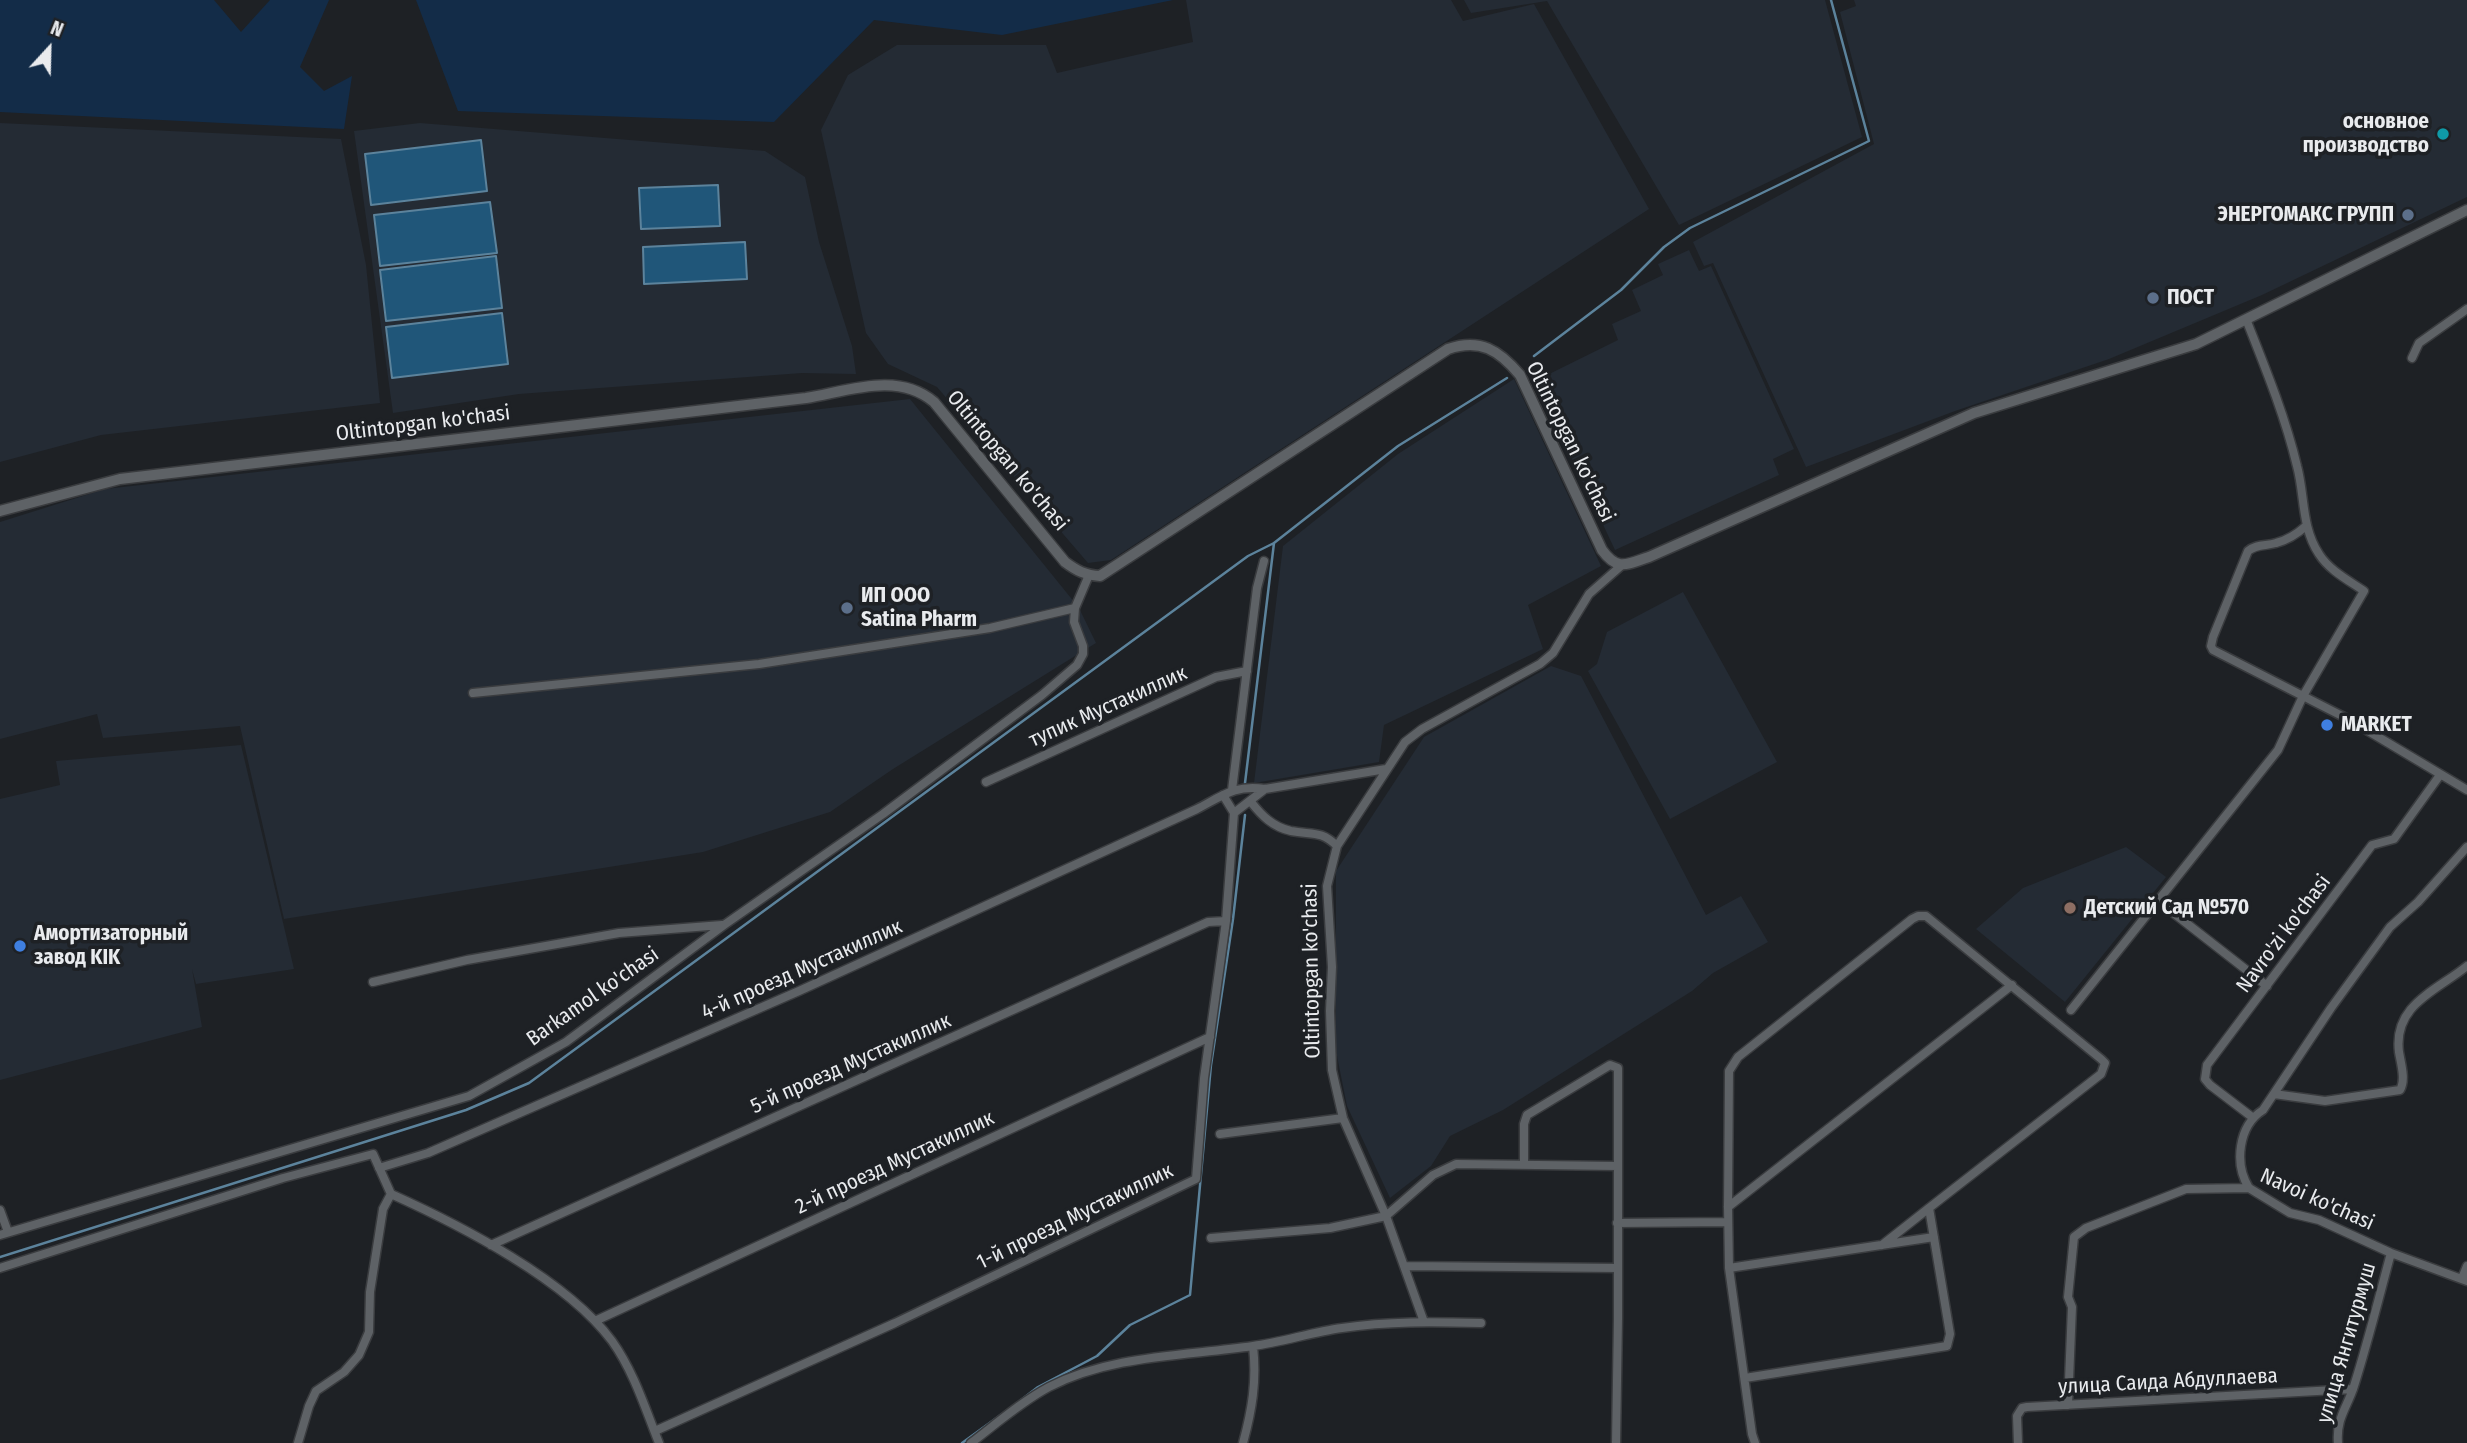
<!DOCTYPE html>
<html>
<head>
<meta charset="utf-8">
<style>
	body { margin:0 }
	#map { position:relative; width:2467px; height:1443px; overflow:hidden; background:#1e2125; font-family:"Fira Sans Condensed",sans-serif }
	canvas { display:block }
	.north { position:absolute; left:14px; top:14px; width:70px; height:70px; -webkit-text-stroke:5px #1e2125; paint-order:stroke; rotate:22deg; font-size:19px; font-weight:700; line-height:28px; text-align:center; color:#e9ebee }
	.north::after { content:''; display:block; margin:auto; width:24px; height:32px; background:#e9ebee; clip-path:polygon(50% 0,100% 100%,50% 72%,0 100%) }
</style>
</head>
<body>
<div id="map">
<canvas width="2467" height="1443"></canvas>
<div class="north">N</div>
</div>
<script>
const ctx = document.querySelector('canvas').getContext('2d');
ctx.lineJoin = 'round';
function fill(path, color) {
  ctx.fillStyle = color;
  ctx.fill(path, 'evenodd');
}
function trace(path, color, width, dash) {
  ctx.strokeStyle = color;
  ctx.lineWidth = width;
  ctx.lineCap = dash ? 'butt' : 'round';
  ctx.setLineDash(dash || []);
  ctx.stroke(path);
}
function label(font, color, halo, rows, align = 'center') {
  ctx.font = font + ' "Fira Sans Condensed",sans-serif';
  ctx.lineWidth = 7;
  ctx.setLineDash([]);
  ctx.textBaseline = 'middle';
  ctx.strokeStyle = halo;
  ctx.fillStyle = color;
  for (const [text, x, y, turn = 0] of rows) {
    ctx.save();
    ctx.translate(x, y);
    ctx.rotate((+turn || 0) * Math.PI / 180);
    ctx.textAlign = isNaN(turn) ? turn : align;
    if (halo) ctx.strokeText(text, 0, 0);
    ctx.fillText(text, 0, 0);
    ctx.restore();
  }
}
const built = new Path2D(`
	M1186,0H1451L1463,21L1534,4L1649,209L1111,560L1088,563L937,387L888,364L866,333L821,130L848,75L897,45H1046L1057,73L1193,42Z
	M1464,0H1825L1862,137L1679,225L1547,1L1471,13Z
	M1854,0H2467V197L2262,295L2109,359L1955,411L1806,467L1713,263L1704,266L1693,242L1874,144L1840,12L1856,6Z
	M0,123L341,139L366,265L380,403L101,435L0,462Z
	M420,123L765,151L805,177L819,242L852,346L856,374L802,373L519,394L393,413L354,131Z
	M1689,250L1699,271L1711,266L1794,449L1773,459L1779,475L1615,550L1535,381L1618,340L1612,324L1641,311L1632,290L1663,275L1658,264Z
	M1514,379L1601,566L1528,605L1543,649L1384,725L1379,762L1254,783L1283,546L1398,454Z
	M910,399L1079,608L1096,643L893,769L830,812L703,852L284,919L240,726L103,738L97,714L0,739V522L105,489Z
	M1683,592L1777,762L1670,819L1588,671L1597,664L1607,632Z
	M1551,666L1581,676L1706,915L1741,896L1768,942L1713,973L1692,991L1503,1110L1450,1136L1431,1166L1390,1198L1347,1106L1336,1051V871L1424,737Z
	M241,745L294,969L196,984L192,969L202,1027L0,1080V799L60,785L56,761Z
	M2126,847L2166,877L2065,1002L1976,929L2023,888Z`);
const green = new Path2D(`
	M0,0H214L241,32L270,0H329L300,67L324,91L352,76L344,129L0,112Z
	M416,0H1173L1002,35L874,20L774,122L458,111Z`);
const water = new Path2D(`
	M481,140L487,191L371,205L365,154Z
	M718,185L720,226L641,229L639,188Z
	M490,202L497,253L380,266L374,215Z
	M745,242L747,279L644,284L643,247Z
	M496,256L502,308L386,321L380,270Z
	M502,313L508,364L392,378L386,327Z`);
const stream = new Path2D(`
	M1534,356L1621,290L1664,247L1690,228L1869,141L1831,0
	M1245,783L1274,543
	M0,1257L466,1110L529,1083L1248,556L1274,543L1398,446L1507,378
	M1021,1400L1038,1387L1097,1356L1130,1325L1190,1295L1211,1065L1233,919L1245,815
	M962,1443L1002,1414`);
const minor = new Path2D(`
	M2412,358L2419,343L2467,309
	M2306,526C2297,534 2288,540 2276,543C2266,546 2256,544 2248,551L2213,637L2211,646L2213,650L2348,719L2467,790
	M473,693L759,664L990,628L1075,608L1089,575
	M986,782L1216,677L1247,671
	M1232,790L1257,588L1264,561
	M1223,795L1234,813
	M1251,802C1262,816 1273,827 1291,831C1312,835 1321,830 1337,846
	M2158,901L2267,986
	M373,982L467,960L619,933L722,925
	M2071,1010L2278,750L2303,696L2364,591C2348,580 2329,570 2319,554C2301,527 2305,495 2297,466C2285,416 2265,367 2246,319
	M2274,1094L2325,1101L2400,1090C2406,1080 2401,1064 2399,1052C2393,1005 2436,991 2467,966
	M2252,1117L2210,1085L2205,1079L2207,1065L2372,845L2394,839L2440,775
	M1220,1134L1343,1118
	M1524,1164V1124L1527,1115L1610,1065L1618,1068V1318L1616,1443
	M379,1168L428,1153L799,991L1197,809C1222,796 1236,784 1265,789L1386,769
	M2249,1188C2234,1164 2238,1126 2263,1110L2331,1008L2390,927L2418,902L2467,847
	M1728,1207L2012,985
	M0,1210L8,1232
	M1617,1223L1728,1222
	M0,1235L469,1096L566,1042L724,925L883,814L1042,695L1077,665L1083,654V646L1074,622L1075,608
	M1211,1238L1330,1228L1386,1216L1433,1175L1456,1164L1618,1166
	M491,1245L1208,922L1226,921
	M1882,1245L1929,1208
	M1405,1266L1618,1268
	M0,1268L283,1178L373,1154L391,1194C460,1225 567,1280 612,1341C634,1372 645,1408 659,1443
	M1729,1268L1934,1237
	M2462,1278L2467,1266
	M595,1321L1210,1037
	M1424,1322L1386,1216L1343,1118L1332,1070L1330,1011L1332,967L1327,886L1337,846L1405,742L1422,729L1540,664L1553,653L1589,594L1622,565
	M1745,1378L1947,1346L1950,1334L1929,1208L2101,1074L2105,1063L2101,1059L1926,916H1918L1912,919L1738,1057L1729,1071L1728,1207L1729,1268L1752,1434L1755,1443
	M2068,1405L2072,1307L2068,1297L2074,1237L2086,1228L2186,1189L2249,1188L2290,1213L2319,1220L2391,1253L2467,1281
	M655,1431L895,1323L1196,1179L1204,1078L1226,921L1234,813L1265,789
	M298,1443L309,1406L316,1391L344,1372L359,1355L369,1332L370,1292L383,1209L391,1194
	M971,1443C996,1424 1021,1402 1049,1387C1111,1355 1185,1356 1253,1346C1283,1342 1312,1332 1342,1328C1388,1321 1434,1322 1481,1323
	M1243,1443C1252,1410 1257,1381 1253,1346
	M2018,1443L2017,1416L2022,1408L2027,1407L2353,1389
	M2338,1443C2336,1418 2347,1408 2354,1386C2368,1342 2379,1297 2391,1253`);
const tertiary = new Path2D(`
	M0,511L120,479L806,398C848,391 898,371 934,402L1065,562C1077,571 1085,575 1100,576L1448,349C1480,338 1499,350 1520,375L1602,550C1618,572 1627,564 1649,557L1974,413L2196,344L2467,210`);
const markers = [
	[2443,134,7,"#0f9aa8"],
	[2408,215,7,"#5c6f8a"],
	[2153,298,7,"#5c6f8a"],
	[847,608,7,"#5c6f8a"],
	[2327,725,7,"#3f7fe0"],
	[2070,908,7,"#8d6e63"],
	[20,946,7,"#3f7fe0"]
];
const poiNames = [
	["основное",2429,122,"right"],
	["производство",2429,146,"right"],
	["ЭНЕРГОМАКС ГРУПП",2394,215,"right"],
	["ПОСТ",2167,298],
	["ИП ООО",861,596],
	["Satina Pharm",861,620],
	["MARKET",2341,725],
	["Детский Сад №570",2084,908],
	["Амортизаторный",34,934],
	["завод KIK",34,958]
];
const streetNames = [
	["Oltintopgan ko'chasi",423,424,-7],
	["Oltintopgan ko'chasi",1570,442,64],
	["Oltintopgan ko'chasi",1007,461,50],
	["тупик Мустакиллик",1108,707,-24],
	["Navro'zi ko'chasi",2284,934,-53],
	["4-й проезд Мустакиллик",802,970,-24],
	["Oltintopgan ko'chasi",1312,971,-91],
	["Barkamol ko'chasi",593,997,-35],
	["5-й проезд Мустакиллик",851,1064,-24],
	["2-й проезд Мустакиллик",895,1163,-25],
	["Navoi ko'chasi",2317,1200,24],
	["1-й проезд Мустакиллик",1075,1217,-26],
	["улица Янгитурмуш",2347,1343,-74],
	["улица Саида Абдуллаева",2168,1382,-3]
];
fill(built, '#242b34');
fill(green, '#132c48');
fill(water, '#205679');
trace(water, '#5c839c', 2);
trace(stream, '#5c839c', 2.5);
trace(minor, '#3a3c3f', 11);
trace(tertiary, '#3a3c3f', 13);
trace(minor, '#5e6266', 8);
trace(tertiary, '#5e6266', 10);
for (const [x, y, r, color] of markers) {
  const dot = new Path2D();
  dot.arc(x, y, r, 0, 2 * Math.PI);
  ctx.fillStyle = color;
  ctx.fill(dot);
  trace(dot, '#1e2125', 2.5);
}
label('bold 21px', '#e9ebee', '#1e2125', poiNames, 'left');
label('21px', '#e9ebee', '#1e2125', streetNames);
</script>
</body>
</html>
